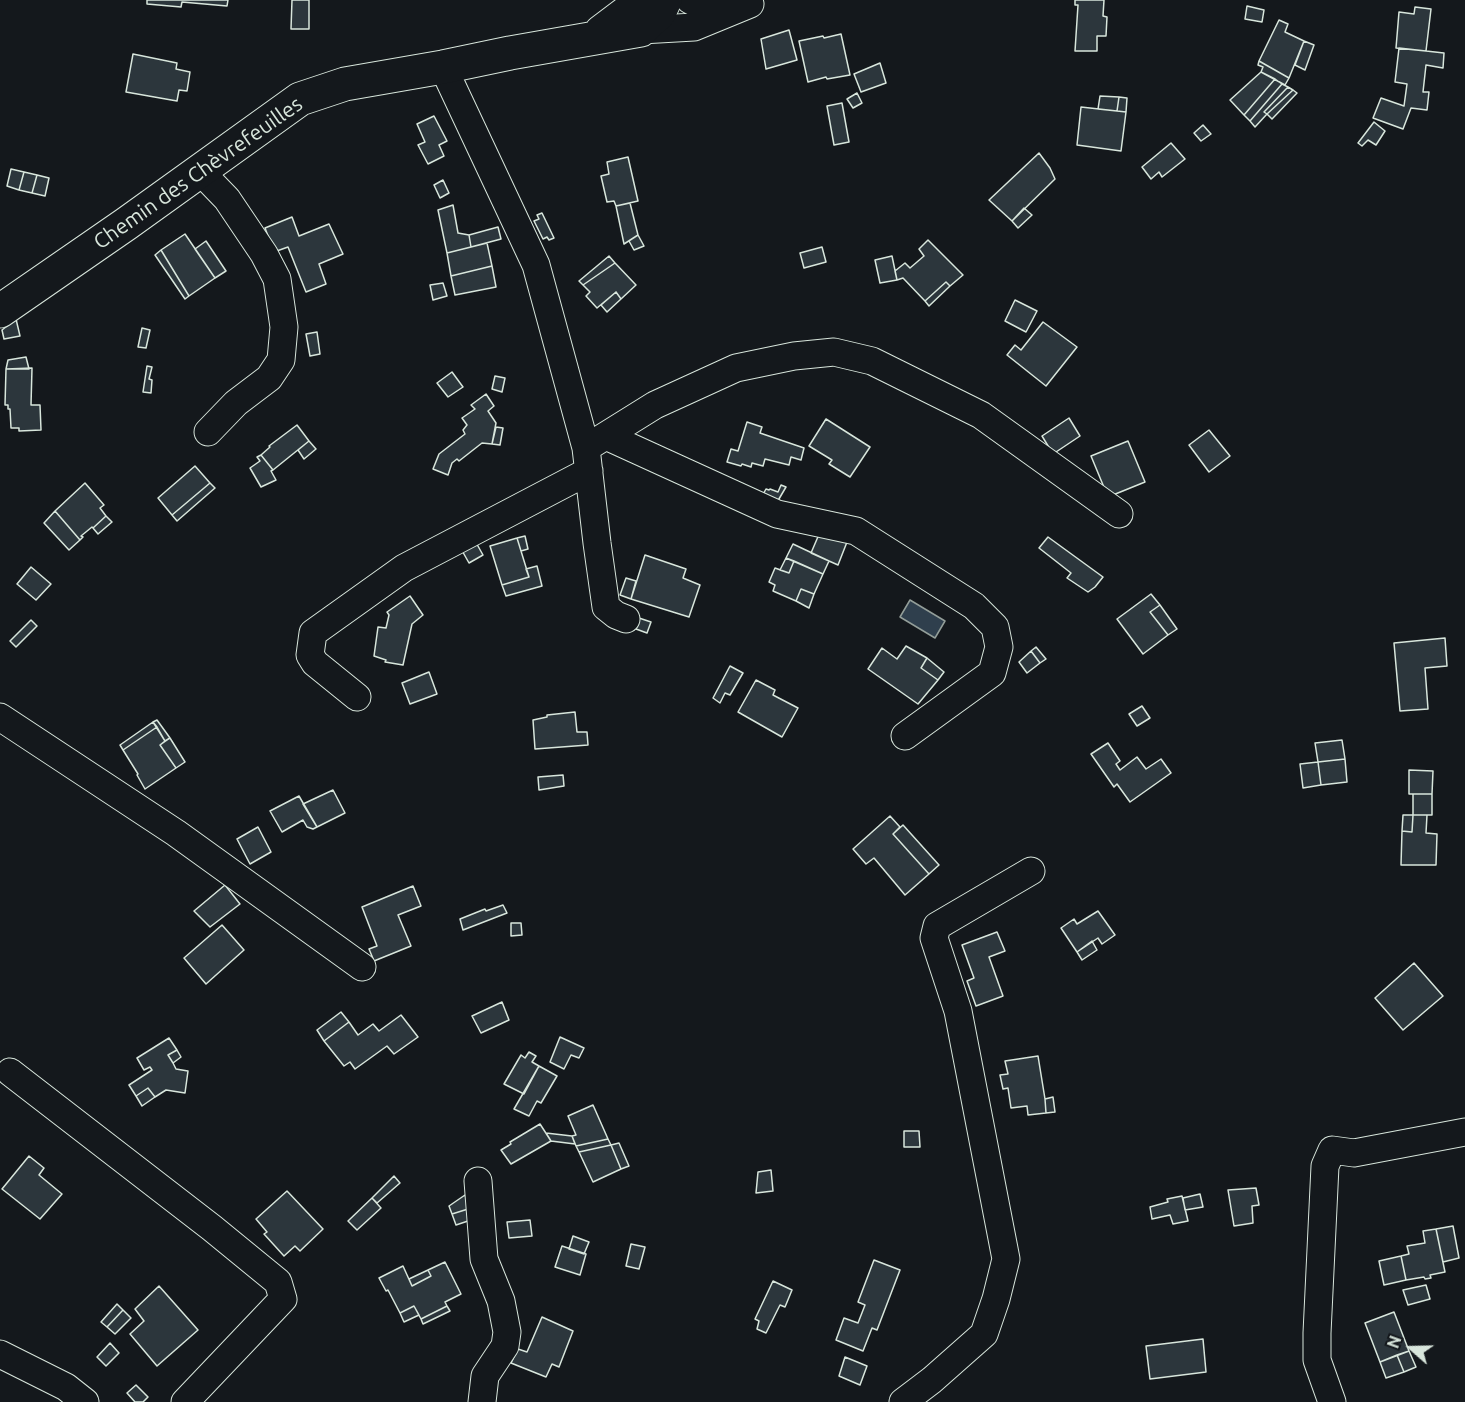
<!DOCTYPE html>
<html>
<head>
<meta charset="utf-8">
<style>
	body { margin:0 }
	#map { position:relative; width:1465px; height:1402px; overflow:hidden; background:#14181c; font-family:Ubuntu,sans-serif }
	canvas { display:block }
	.north { position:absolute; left:1381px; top:1318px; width:60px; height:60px; -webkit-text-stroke:4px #14181c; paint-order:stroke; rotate:290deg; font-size:16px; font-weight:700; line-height:24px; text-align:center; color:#d8e6dc }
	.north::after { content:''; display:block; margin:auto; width:21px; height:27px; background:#d8e6dc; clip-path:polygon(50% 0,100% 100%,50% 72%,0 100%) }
</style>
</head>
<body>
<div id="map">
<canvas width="1465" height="1402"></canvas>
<div class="north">N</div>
</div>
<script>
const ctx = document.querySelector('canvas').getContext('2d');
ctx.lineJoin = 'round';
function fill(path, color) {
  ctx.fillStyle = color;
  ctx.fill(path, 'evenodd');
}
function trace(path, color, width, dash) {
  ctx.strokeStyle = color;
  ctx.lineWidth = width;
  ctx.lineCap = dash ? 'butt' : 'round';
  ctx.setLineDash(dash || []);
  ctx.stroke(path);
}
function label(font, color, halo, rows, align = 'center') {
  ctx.font = font + ' Ubuntu,sans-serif';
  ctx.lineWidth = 4.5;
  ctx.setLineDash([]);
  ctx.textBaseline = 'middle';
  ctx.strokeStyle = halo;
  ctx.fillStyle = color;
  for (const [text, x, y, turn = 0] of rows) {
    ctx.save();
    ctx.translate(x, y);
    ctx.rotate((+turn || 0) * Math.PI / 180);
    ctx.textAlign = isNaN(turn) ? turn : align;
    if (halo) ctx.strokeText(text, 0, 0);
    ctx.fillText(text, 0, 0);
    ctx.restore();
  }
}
const water = new Path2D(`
	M910,600L945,621L935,638L900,617Z`);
const building = new Path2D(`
	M147,0H228L227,6L182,2L181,7L147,4Z
	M292,0H309V29H291Z
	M1075,0H1104L1103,16L1107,17L1106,36H1097V51H1075L1078,5H1075Z
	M1247,6L1264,10L1262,22L1245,19Z
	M1415,7L1431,9L1426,51L1396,48L1399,12L1414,14Z
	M1279,20L1288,24L1285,32L1304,41L1289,78L1259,61Z
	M789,30L797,60L766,69L761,39Z
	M841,34L850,75L827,79L826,77L808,82L799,41L823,36L824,38Z
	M1304,41L1314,45L1305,70L1295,65Z
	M1399,48L1444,53L1443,68L1426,65L1423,92H1429L1427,110L1411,108L1403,129L1373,118L1381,98L1404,106L1407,84L1395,82Z
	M133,54L177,63L176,69L190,72L187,91L179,90L177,101L126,92Z
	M1259,61L1289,78L1285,85L1261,72L1263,67L1258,65Z
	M880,63L886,83L861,92L854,74Z
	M1261,72L1275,79L1244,115L1230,100Z
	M1275,79L1282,84L1250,121L1244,115Z
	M1282,84L1288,87L1264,112L1267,114L1255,127L1250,121Z
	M1288,87L1293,90L1267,114L1264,112Z
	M1293,90L1297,93L1272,119L1267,114Z
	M857,93L862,103L853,108L847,99Z
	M1100,96L1119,97L1117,111L1098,109Z
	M1119,97L1127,98L1126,112L1117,111Z
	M842,103L849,142L834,145L827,106Z
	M1081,107L1126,112L1121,151L1077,145Z
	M434,116L447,141L439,145L444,156L428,164L418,145L425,142L417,124Z
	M1374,122L1385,131L1376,145L1368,140L1362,146L1358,143Z
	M1203,125L1211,134L1201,141L1194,133Z
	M1171,143L1185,159L1162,177L1159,172L1151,179L1142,167Z
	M1039,153L1050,168L1055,179L1012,221L989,200Z
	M628,157L638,201L616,206L614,201L607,202L601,176L609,174L607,162Z
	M11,169L24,172L19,190L7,186Z
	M24,172L37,175L32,193L19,190Z
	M37,175L49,178L45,196L32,193Z
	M443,180L449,193L440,198L434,185Z
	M630,203L638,235L624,244L616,206Z
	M453,205L458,233L469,235L471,247L447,253L438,210Z
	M1024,208L1032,215L1018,228L1012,221Z
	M542,213L554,238L549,240L547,237L543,239L534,221L539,219L537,215Z
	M292,217L299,236L329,224L343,254L319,264L326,284L306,292L288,247L274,252L265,228Z
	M498,227L501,239L471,247L469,235Z
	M185,234L215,278L189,296L161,250Z
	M638,235L644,246L634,250L629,241Z
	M928,240L963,275L950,286L946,282L925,301L903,278L897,280L895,271L905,263L910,268L924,256L919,249Z
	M206,241L226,271L215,278L195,249Z
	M487,243L492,266L451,276L447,253Z
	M822,247L826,262L804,268L800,253Z
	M161,250L189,296L185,299L155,255Z
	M609,256L615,263L583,285L579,281Z
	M892,256L897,280L880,283L875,260Z
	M615,263L636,285L621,299L616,292L597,308L586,296L590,292L583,285Z
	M492,266L496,287L455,295L451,276Z
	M946,282L950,286L929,306L925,301Z
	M443,283L447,296L433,300L430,285Z
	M616,292L621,299L607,312L601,305Z
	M1015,300L1037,311L1026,332L1005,321Z
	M16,319L20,336L4,339L2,330Z
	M1043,322L1077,347L1046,386L1007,355L1015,345L1021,350Z
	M142,328L150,330L146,348L138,347Z
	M317,332L320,354L310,356L306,334Z
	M26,357L29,369H6L8,360Z
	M147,366L152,367L149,379L152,380L151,393L143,392Z
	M32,368L31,405H40L41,430L19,431V428H11L10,409H8V405H5L6,369Z
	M452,372L463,387L448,397L437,383Z
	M495,376L505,378L502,392L492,389Z
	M486,394L494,406L488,411L496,423L492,444L482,443L459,461L457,459L452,463L448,475L433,469L439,454L465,434L463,430L467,425L462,418L475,409L471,405Z
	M1069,418L1080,436L1053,454L1042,436Z
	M826,419L870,447L850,477L829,464L832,460L809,446Z
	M747,422L762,427L760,433L804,448L801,460L791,457L789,465L765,459L763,466L752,463L751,467L742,464L741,466L727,462L731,449L738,451Z
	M297,425L309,441L273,470L261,455L270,447L269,446Z
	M496,427L503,428L500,445L492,444Z
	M1209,430L1230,456L1209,472L1189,445Z
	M309,441L316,449L304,459L298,450Z
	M1128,441L1145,482L1108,497L1091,456Z
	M261,455L273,470L271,471L276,480L261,487L250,468L260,461L257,457Z
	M195,466L210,483L172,515L158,498Z
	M85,483L104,505L100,508L106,516L93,528L92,527L81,536L83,537L80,540L55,511Z
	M210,483L215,488L177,521L172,515Z
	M781,485L786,487L776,504L761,498L766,489L769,490L770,489L778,492Z
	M55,511L80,540L69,550L44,523Z
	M106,516L112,522L98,534L93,528Z
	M820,532L847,542L838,565L811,553Z
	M525,536L528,549L521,551L517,538Z
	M1048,537L1103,577L1095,587L1088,592L1067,578L1071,573L1039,548Z
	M517,538L529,577L502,585L490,546Z
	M474,539L483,555L469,563L460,547Z
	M793,544L829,561L823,574L786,558Z
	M645,555L686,569L683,578L700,585L689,617L631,599Z
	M786,558L794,561L789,573L780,570Z
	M794,561L823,574L814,594L801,589L796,601L773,591L775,585L769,582L775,568L789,573Z
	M537,566L542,586L506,596L502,585L529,577L526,569Z
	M31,567L51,584L36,600L17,584Z
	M626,578L636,581L631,599L620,595Z
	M801,589L814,594L809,608L796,601Z
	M1151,594L1160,605L1150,612L1168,635L1143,654L1117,619Z
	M410,596L423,615L412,624L403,665L385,662L386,660L374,656L378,627L386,628L389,615L387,612Z
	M1160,605L1177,629L1168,635L1150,612Z
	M639,618L651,622L647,633L636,629Z
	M31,620L37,626L16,647L10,641Z
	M1445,638L1447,666L1425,668L1428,709L1400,711L1394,643Z
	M906,646L927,658L921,668L938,680L918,704L868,669L882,648L897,659Z
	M1036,647L1046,659L1040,663L1031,651Z
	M1031,651L1040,663L1027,673L1019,662Z
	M927,658L944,672L938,680L921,668Z
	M730,666L743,673L730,695L725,693L720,703L713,698Z
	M429,672L437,694L410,704L402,683Z
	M756,680L775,690L773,695L798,708L782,737L738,712Z
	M1142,706L1150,718L1137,726L1129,714Z
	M575,712L577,732H587L588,745L535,749L533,720L547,717V715Z
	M157,720L170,738L165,741L153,722Z
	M153,722L157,727L123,750L120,745Z
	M157,727L165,741L160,745L176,768L145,789L137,775L138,774L123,750Z
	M170,738L185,762L176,768L160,745Z
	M1342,740L1345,759L1318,762L1315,743Z
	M1108,743L1120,761L1116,764L1120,770L1137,757L1146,769L1161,759L1171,773L1130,802L1117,784L1114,787L1091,754Z
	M1345,759L1347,782L1321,785L1318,762Z
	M1318,762L1321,785L1303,788L1300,764Z
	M1409,770L1433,771L1432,794H1409Z
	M563,775L564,786L539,790L538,777Z
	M333,790L345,813L317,827L303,804Z
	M1413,794H1432V815H1413Z
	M299,796L317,827L313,829L307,827L303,820L282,832L270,811Z
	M1403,815H1413L1412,832L1402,831Z
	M1413,815H1427L1426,833L1437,834L1436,865H1401L1402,831L1412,832Z
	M890,816L900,827L893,834L929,874L905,895L874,858L866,864L853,849Z
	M903,825L939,865L929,874L893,834Z
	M258,827L271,852L250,864L237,839Z
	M225,885L240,904L210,927L194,911Z
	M413,886L421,906L398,915L411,946L374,961L369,949L377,946L362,907Z
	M503,905L507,913L463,930L460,919L485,909L486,911Z
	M1098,911L1115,935L1102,944L1098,938L1077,952L1061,928L1074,919L1077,924Z
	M511,923H521L522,935L511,936Z
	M222,925L244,950L206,984L184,958Z
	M997,932L1005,951L989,957L1003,996L976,1006L967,981L974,978L962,945Z
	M1092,941L1097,950L1082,960L1077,952Z
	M1414,963L1443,996L1403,1030L1375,998Z
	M502,1002L509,1020L481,1033L472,1016Z
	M341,1012L349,1022L324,1041L317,1030Z
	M401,1015L418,1037L394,1054L387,1046L355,1069L350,1062L344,1066L324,1041L349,1022L358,1035L373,1024L379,1031Z
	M560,1037L584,1048L579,1058L571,1055L564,1069L550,1062Z
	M169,1038L177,1050L168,1055L173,1063L176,1069L188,1071L185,1093L166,1090L155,1097L148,1088L136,1096L129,1085L152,1070L150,1067L144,1070L137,1058Z
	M177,1050L181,1057L173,1063L168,1055Z
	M529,1052L536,1056L532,1062L539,1066L524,1094L504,1084L521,1055L525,1058Z
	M1038,1056L1045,1099L1046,1113L1028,1115L1027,1106L1011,1108L1008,1088L1003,1089L1000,1075L1008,1074L1005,1061Z
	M539,1066L557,1076L541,1103L537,1101L529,1116L514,1109Z
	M148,1088L155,1097L142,1106L136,1096Z
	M1053,1097L1055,1112L1046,1113L1045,1099Z
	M593,1105L608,1139L576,1146L572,1136L576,1135L568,1116Z
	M540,1124L551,1141L511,1164L501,1150L511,1144L510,1142Z
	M904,1131H919L920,1147H904Z
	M546,1133L572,1136L575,1144L551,1141Z
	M608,1139L611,1145L579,1152L576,1146Z
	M619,1143L629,1166L621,1169L611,1145Z
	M611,1145L621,1169L593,1182L579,1152Z
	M29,1156L44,1168L39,1175L62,1194L40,1219L2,1189Z
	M771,1170L773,1191L756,1193L758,1172Z
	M394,1176L400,1183L377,1203L372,1198Z
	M1256,1188L1259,1205L1252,1206L1253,1223L1234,1226L1228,1190Z
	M287,1191L323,1229L300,1251L295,1246L284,1256L264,1234L267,1232L256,1219Z
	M1200,1194L1203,1207L1185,1210L1183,1198Z
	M465,1195L470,1207L468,1209L452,1214L449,1206Z
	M1182,1196L1188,1221L1173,1224L1170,1215L1152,1219L1150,1207L1168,1202L1167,1199Z
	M372,1198L381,1208L357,1230L348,1221Z
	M468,1209L471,1220L456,1225L452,1214Z
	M530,1220L532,1236L509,1238L507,1222Z
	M1453,1226L1459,1258L1443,1262L1436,1229Z
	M1436,1229L1445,1272L1430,1275L1431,1278L1425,1279L1424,1277L1406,1280L1401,1256L1409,1254L1407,1246L1425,1243L1423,1231Z
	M573,1236L589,1242L584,1254L569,1249Z
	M631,1244L645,1247L639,1269L626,1266Z
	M562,1246L586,1254L580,1275L555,1267Z
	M1401,1256L1406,1280L1384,1285L1379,1261Z
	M874,1260L900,1270L877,1330L872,1328L863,1351L836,1340L844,1318L858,1323L865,1305L858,1302Z
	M445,1262L461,1294L445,1302L447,1306L421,1319L414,1306L400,1313L388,1290L386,1291L379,1278L403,1266L412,1286L431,1276L428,1270Z
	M428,1270L431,1276L412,1286L409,1279Z
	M773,1281L792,1290L785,1307L780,1305L766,1333L757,1329L759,1321L755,1319Z
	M1426,1285L1430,1299L1408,1305L1403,1290Z
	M159,1286L198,1330L157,1366L130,1334L144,1321L135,1309Z
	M117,1304L123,1310L107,1327L101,1322Z
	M414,1306L419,1315L404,1322L400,1313Z
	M447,1306L450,1311L423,1324L421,1319Z
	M123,1310L131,1318L115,1334L107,1327Z
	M1394,1312L1409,1351L1380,1362L1365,1323Z
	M542,1317L573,1331L559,1367L552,1364L546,1377L511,1363L518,1349L527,1352Z
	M1203,1339L1206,1372L1150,1379L1146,1346Z
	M110,1343L119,1353L106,1366L97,1357Z
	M1409,1351L1416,1367L1404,1372L1397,1355Z
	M1397,1355L1404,1372L1386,1378L1380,1362Z
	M845,1357L867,1366L860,1385L839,1376Z
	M136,1385L148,1397L143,1402H135L127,1393Z`);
const minor = new Path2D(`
	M690,0L705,8L733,5
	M641,30L694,27L750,4
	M443,67L536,265L586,448L597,543L606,607L616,615L626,619
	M200,171L227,199L264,254L277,279L284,327L281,360L269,378L236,403L208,432
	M606,436L777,514L856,531L974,606L995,627L999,647L992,673L905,736
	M586,448L655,405L736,368L794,356L834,352L872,361L981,415L1119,514
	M357,697L315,663L310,655L313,633L404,568L589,471
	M0,717L176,833L362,967
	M10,1072L212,1228L278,1282L283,1299L185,1402
	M478,1181L484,1259L501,1301L507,1332L505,1346L485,1376L482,1402
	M0,1354L66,1387L85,1402
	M903,1402L932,1380L984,1334L996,1299L1006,1259L958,1011L934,938L937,926L1031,871
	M1332,1402L1317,1360V1333L1325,1166L1332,1150L1354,1153L1465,1132`);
const major = new Path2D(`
	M601,32L630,10L639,0
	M0,311L126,224L300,99L345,84L443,67L510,53L641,30L659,13L665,0`);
const streetNames = [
	["Chemin des Chèvrefeuilles",198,173,-35]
];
fill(water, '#2f3f4d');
trace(water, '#939e99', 1.5);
fill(building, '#2c363c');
trace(building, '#d8e6dc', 1.5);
trace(minor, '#d8e6dc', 29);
trace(major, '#d8e6dc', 35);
trace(minor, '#14181c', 27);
trace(major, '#14181c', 33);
label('21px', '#d8e6dc', '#14181c', streetNames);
</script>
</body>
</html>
